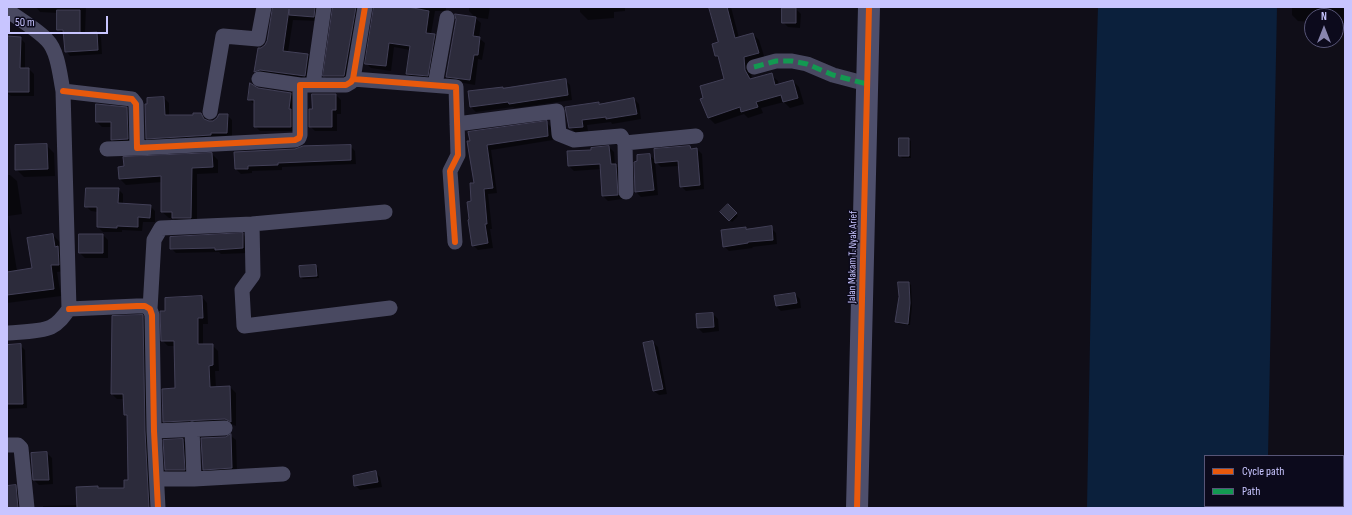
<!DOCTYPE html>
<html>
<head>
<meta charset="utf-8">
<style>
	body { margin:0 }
	#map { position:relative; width:1352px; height:515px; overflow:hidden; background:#100e18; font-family:"Sofia Sans Condensed",sans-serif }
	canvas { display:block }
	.frame { position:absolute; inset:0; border:8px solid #c8c5ff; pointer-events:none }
	.legend { position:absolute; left:1204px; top:455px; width:140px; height:52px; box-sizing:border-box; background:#0c0a1c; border:1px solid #575577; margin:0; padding:5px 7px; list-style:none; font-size:12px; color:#c8c5ff }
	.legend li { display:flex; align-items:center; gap:8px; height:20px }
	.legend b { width:20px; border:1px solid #575577 }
	.north { position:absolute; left:1304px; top:8px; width:40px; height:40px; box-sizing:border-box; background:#0c0a1c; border:1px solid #575577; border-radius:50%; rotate:0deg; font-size:11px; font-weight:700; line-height:16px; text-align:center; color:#c8c5ff }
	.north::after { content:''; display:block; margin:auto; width:14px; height:18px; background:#8885ae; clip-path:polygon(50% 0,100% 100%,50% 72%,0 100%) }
	.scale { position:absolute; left:8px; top:16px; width:100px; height:18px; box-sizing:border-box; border:2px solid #c8c5ff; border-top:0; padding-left:5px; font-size:12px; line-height:14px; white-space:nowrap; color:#c8c5ff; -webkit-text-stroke:3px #0c0a1c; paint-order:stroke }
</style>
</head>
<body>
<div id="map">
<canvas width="1352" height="515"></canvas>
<div class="frame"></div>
<ul class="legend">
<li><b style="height:5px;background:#e8590c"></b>Cycle path</li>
<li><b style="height:5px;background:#139951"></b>Path</li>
</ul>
<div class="north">N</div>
<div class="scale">50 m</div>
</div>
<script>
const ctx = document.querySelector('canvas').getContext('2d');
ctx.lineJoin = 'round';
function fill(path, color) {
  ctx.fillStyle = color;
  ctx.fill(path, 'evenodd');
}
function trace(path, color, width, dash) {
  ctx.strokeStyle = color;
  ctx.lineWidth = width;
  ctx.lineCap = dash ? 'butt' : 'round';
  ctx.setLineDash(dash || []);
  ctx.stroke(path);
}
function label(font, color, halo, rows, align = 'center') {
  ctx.font = font + ' "Sofia Sans Condensed",sans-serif';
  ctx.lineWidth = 3;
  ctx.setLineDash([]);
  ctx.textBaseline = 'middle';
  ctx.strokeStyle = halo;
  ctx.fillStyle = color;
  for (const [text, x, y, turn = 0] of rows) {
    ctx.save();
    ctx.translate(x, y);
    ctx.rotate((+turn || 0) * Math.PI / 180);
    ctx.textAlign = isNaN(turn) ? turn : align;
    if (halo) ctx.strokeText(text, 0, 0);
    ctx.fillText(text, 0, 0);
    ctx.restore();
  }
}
const water = new Path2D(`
	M1098,7H1277L1268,456H1205V506H1267V508H1087L1093,174Z`);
const shadow = new Path2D(`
	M36,7H86L85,33H97L101,37L102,54L70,56L66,51L64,34L58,29V13L40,12Z
	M273,7H321L318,21L293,20L288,52L308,55L313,60L310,80L260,76L255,71L261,49L266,46L268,41Z
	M334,7H363L349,80L329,81L324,76Z
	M375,7H446V11H435L431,34L434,35L439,40L432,80L412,79L407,74L410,50L394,47L391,71L371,68L366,63Z
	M469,7H490L488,19L474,17L481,23L479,38L485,43L482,60L478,59L475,85L452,81L447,77L476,18L469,11Z
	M580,7H625V11L614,12V18L588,20L580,12Z
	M710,7H731L739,38L753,34L759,40L765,59L749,63L752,79L771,75L778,81L779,85L793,81L799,87L804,104L790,108L784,102L761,108L763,113L748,118L744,114L715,124L709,118L701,100L725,80L720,61L716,56L719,43Z
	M1292,7H1345V23H1336V16H1312V22L1298,21L1292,15Z
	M796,9L801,14L800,28L788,27L783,22Z
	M7,37L20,38L25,43V69H29L34,74V96H11L7,93Z
	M565,80L570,85L572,100L515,108L513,107L476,112L471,107L503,89Z
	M291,94L296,99V131H260L255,126V105L249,99Z
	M336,95L341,100V114H337V131H315L310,126L313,110Z
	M164,98L169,103V116H194L201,114L207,121L213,122L227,115L232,120V138L152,143L147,138Z
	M634,99L639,104L641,119L612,124L611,122L587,125L588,131L576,133L571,128L566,107L599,103L600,105Z
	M127,108L132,113V144H117L112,139V127H102L97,122Z
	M546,122L551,127L553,140L491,150L497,193L488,194L492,229H490L493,248L478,250L473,245L472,202L475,184L468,142Z
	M908,139L911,141V158H902L900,155Z
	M46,145L54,153L55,176L24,177L16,169Z
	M350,146L355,151L356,164L282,167V170L252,171V173L241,174L236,169L235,153Z
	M609,147L614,152L615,165L621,170L622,199L608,201L603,196L601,169L574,171L569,166L592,150Z
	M690,147L693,150L697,149L702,154L704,189L686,191L681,186L679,166L661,167L655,161L658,195L641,197L636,192L649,155L656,161Z
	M212,154L218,160V173L197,174V223L179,224L173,218H169L162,212V182L126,185L120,179L125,167Z
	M7,175H10L17,181L22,214L8,216L17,271L33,269L53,235L60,242L65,271L57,272L61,296L7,303Z
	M118,189L123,194V205L150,206L155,211V222H143L142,231L122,230V232H103L98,227V212L91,211L86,206Z
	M728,206L738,216L732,222L722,212Z
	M746,228L747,230L771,228L776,233L777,244L752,247L753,248L729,251L724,246Z
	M243,234L248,239V253L221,254L219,252L176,253L171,248Z
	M80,235H103L108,240V258H85L80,253Z
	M316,266L318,268L319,278L303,279L301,277L300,267Z
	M909,283L911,285L912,306L910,325L899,324L897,322Z
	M795,294L800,299L801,308L781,311L776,306Z
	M202,297L207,303L208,324H203V345H212L218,351L219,371H215L216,388L230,387L236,393V426L231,424L170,427L164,421L176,389L175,346H168L162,340L166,312Z
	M713,314L718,319L719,331L703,333L698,328Z
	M142,316L147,321L154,508H43V506L78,505L98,487L100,489H125L129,481L128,418L125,415L124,399H117L112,394Z
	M653,342L658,347L667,394L659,395L654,391Z
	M20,345L25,350L27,408L7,409V346Z
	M231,436L236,440L237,472L209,474L204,469L226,438Z
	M183,440L188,445L189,475H171L166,470Z
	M47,453L52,458L53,484L39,485L34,480Z
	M375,472L380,477L382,487L360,490L355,485Z
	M15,486L21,492L22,508H7V487Z`);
const building = new Path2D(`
	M273,7H315L314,17L289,15V9L283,51L308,54L305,76L260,70L254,72L258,48H261L265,45L267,41Z
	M333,7H356L344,76H323Z
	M374,7H408L429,11L426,33L435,34L428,76L406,74L410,46L389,43L386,66L365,64Z
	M709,7H727L735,38L753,33L759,53L744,57L745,70L750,79L772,73L775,85L793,80L798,98L783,102L781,95L756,102L758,107L741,112L740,107L708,118L700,99L703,98L700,86L724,79L718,56H715L712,44L718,42Z
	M782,8H796V23H782Z
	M57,10H80V33L97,32L98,50L65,52L63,30H57Z
	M455,14L476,17L473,36L480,37L478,55H474L470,80L446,77L456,20Z
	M7,36L21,37L20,68H29V92H7Z
	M566,79L568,95L509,104L508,102L470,107L468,91L503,87V88Z
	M250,83L258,88L291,93L289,109H291V127H254V100H248Z
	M312,94H336V110H332V127H309V109H312Z
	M164,97L165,115H193V113H201L204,119L209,121H213L217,118L219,114H228L227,133H211V135L146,139L145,104H147V98Z
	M634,98L637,114L606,119V117L582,120L583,127L569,128L565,107L599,102V104Z
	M96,104L127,107L128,139L111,140V122H96Z
	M547,121L548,136L487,145L493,188L484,189L487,224H485L488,243L472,246L468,220L469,219L467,202L471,201L470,183H474L467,141H470L468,132Z
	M899,138H909V156H899Z
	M47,144L48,169L15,170V145Z
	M351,145V160L278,163V165L248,166V169H235L234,152L295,149L303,146Z
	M609,146L611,164H616L618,195L602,196L600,164L568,166L567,151L591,150V148Z
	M690,146L691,149L697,148L700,185L680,187L678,161L655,163L654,149Z
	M212,153L213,167L192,168L191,218H172V212H161V176L119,179L118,167L124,166L123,157Z
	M650,154L654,190L635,192L634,162L637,161V155Z
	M86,188H119L118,203L151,205L150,218L138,217V227L117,226V228L97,227V207H85Z
	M728,204L737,213L729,221L720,212Z
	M772,226L773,240L748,242V243L723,247L721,230L746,227V229Z
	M243,233V248L215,250V248L170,249V237Z
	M53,234L55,247L58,246L59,265H51L54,289L7,295V272L32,268L27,238Z
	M79,234H103V253H79Z
	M316,265L317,276L300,277L299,266Z
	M898,282H909L910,303L908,324L895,322L899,297Z
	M795,293L797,303L776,306L774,296Z
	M202,296L203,318H198V344H213V365L209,366L210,387L230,386L231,422L225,419L163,422L162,389L175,388L174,341H161L160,311H165V298Z
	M713,313L714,327L697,328L696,314Z
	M143,315L145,431L149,508H77L76,487L98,486V488H124V480H128L127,415H124L123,394H111L112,316Z
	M653,341L663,389L653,391L643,343Z
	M21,344L23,404H7V345Z
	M231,434L232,468L203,470L201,438L225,437Z
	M183,439L185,470H165L163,440Z
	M47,452L49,480H33L31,453Z
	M376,471L378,482L354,486L353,476Z
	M16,485L18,508H7V486Z`);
const street = new Path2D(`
	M7,10C19,19 38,30 47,40C58,51 60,76 63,91L69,309C64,316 59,323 51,327C41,332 19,332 7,333
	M754,67L776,61H792L807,64L833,75L867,84
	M259,79L300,85
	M353,79L456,87L458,155L450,171L455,242
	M313,85L324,7
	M435,85L447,18
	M63,91L132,99L136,104L137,148L295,140L299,138L300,135V85H346L351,82L353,79L365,7
	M210,112L223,36L258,39L264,7
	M457,124L557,111L559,134L574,140L621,136L625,143L626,192
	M625,143L696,136
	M107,149L137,148
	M252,224L253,275L242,290L244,326L390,308
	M69,309L137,306H145L150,309L152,315L154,431L158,508
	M150,309L154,240L161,228L252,224L385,212
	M192,429L194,479
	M154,431L225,428
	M7,445H18L21,448L27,508
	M157,479H194L283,474`);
const secondary = new Path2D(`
	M857,508L869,7`);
const quiet = new Path2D(`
	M754,67L776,61H792L807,64L833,75L867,84`);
const cycleway = new Path2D(`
	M353,79L456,87L458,155L450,171L455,242
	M63,91L132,99L136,104L137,148L295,140L299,138L300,135V85H346L351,82L353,79L365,7
	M69,309L137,306H145L150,309L152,315L154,431L158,508
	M857,508L869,7`);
const streetNames = [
	["Jalan Makam T. Nyak Arief",853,257,-89]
];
fill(water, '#0b203c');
fill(shadow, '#0007');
fill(building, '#2c2b3b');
trace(building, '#424057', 1);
trace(street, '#494961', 15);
trace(secondary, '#4e4f6c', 22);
trace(quiet, '#139951', 5, [10, 5]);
trace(cycleway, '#e8590c', 6);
label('11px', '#c8c5ff', '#0c0a1c', streetNames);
</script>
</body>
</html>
